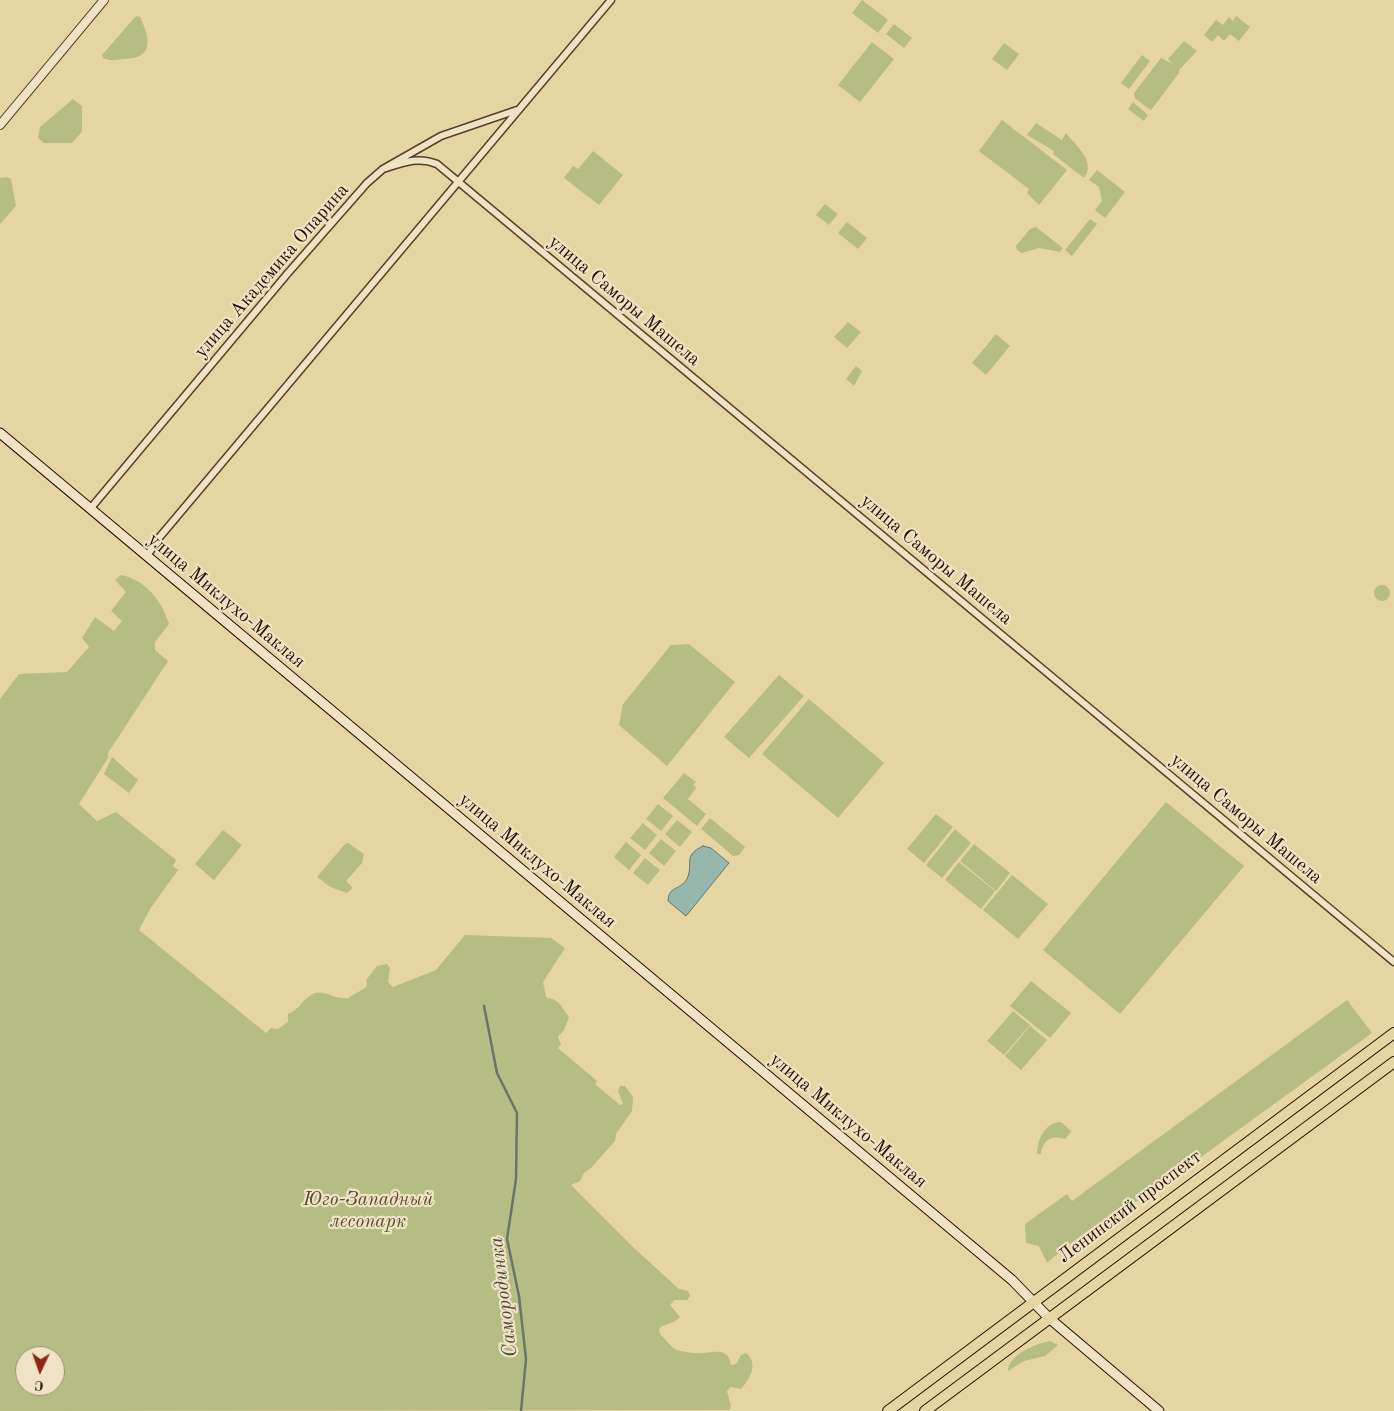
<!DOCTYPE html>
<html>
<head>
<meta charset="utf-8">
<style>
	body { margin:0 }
	#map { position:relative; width:1394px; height:1411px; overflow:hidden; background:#e5d5a2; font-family:"Old Standard TT",serif }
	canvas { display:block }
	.north { position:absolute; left:15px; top:1346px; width:50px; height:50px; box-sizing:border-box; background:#eee4c3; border:1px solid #a08e75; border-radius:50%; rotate:183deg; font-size:14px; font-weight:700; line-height:20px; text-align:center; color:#2b0d01 }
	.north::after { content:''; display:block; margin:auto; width:18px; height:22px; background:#8f2418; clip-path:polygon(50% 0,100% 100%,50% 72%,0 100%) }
</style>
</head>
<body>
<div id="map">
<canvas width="1394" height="1411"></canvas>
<div class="north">С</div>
</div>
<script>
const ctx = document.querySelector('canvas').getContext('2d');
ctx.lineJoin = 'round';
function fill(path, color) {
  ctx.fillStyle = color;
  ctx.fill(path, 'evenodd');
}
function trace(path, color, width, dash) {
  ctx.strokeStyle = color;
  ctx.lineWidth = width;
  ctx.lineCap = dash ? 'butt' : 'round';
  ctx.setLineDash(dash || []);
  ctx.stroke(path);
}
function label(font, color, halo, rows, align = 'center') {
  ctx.font = font + ' "Old Standard TT",serif';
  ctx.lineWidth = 4.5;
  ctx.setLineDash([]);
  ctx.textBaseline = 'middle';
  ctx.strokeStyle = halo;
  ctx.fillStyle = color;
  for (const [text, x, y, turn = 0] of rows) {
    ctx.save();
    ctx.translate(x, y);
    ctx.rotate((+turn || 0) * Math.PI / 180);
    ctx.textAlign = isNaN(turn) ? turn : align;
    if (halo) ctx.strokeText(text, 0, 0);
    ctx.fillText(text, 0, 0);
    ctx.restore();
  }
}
const green = new Path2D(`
	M862,0L888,20L878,33L852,13Z
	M136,16L140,17C150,38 155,59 123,59C116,60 109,61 103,58L102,55Z
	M1236,16L1250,27L1239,41L1230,34L1224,41L1218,35L1212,42L1204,35L1216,20L1223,25L1229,17L1233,21Z
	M894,24L912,38L904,48L886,34Z
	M1184,41L1197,51L1179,70V73L1151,110L1149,109L1135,98L1134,93L1161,58L1173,64L1168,59Z
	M872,42L894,59L860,102L838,85Z
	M1004,43L1019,54L1007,70L992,59Z
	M1142,55L1150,61L1129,89L1121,83Z
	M73,99L82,106V132L72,143H44L38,138L40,127Z
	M1133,102L1148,115L1144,121L1128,109Z
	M1002,120L1067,170L1039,205L1027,193L1029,189L979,151Z
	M1036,123L1062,140L1066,133C1077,147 1096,161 1084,178L1053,154L1054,151L1027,135Z
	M593,151L623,175L599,205L564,178L573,166L578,169Z
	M1097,170L1125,192L1105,218L1095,210L1102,201L1099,187L1089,180Z
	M7,177L11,179L16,206L0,224V178Z
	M825,204L838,214L829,225L816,215Z
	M1090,219L1097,224L1072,256L1065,250Z
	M847,222L867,238L858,249L838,233Z
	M1036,227L1063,248L1060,252L1039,248L1022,253L1017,250L1016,246L1030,229Z
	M848,322L861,332L847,348L834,337Z
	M996,334L1010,346L986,375L972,363Z
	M856,366L862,371L854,386L846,379Z
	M121,575C146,580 162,601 169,624L155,642V650L168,661L108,753V758L79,804L97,821L116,812L176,860L173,866L178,870L150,909L139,930L266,1033L271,1028L278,1029L288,1022V1014C300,1010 303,997 315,993C326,990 335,1000 349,998C355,992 362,992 367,986L366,980L377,966L387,964L390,968L388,982L393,987L436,970L465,935L551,938L565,948L543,982L546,997C564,1002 559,1006 569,1017L564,1030L558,1037L561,1044L558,1048L597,1081L595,1084L620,1105L623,1104L618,1091L620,1086H625L633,1097L632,1111L616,1134L615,1141L591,1168L584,1173L580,1181L571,1185L635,1249L679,1289L688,1291L690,1296L687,1300H674L670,1305L680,1317C674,1324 665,1323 659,1329L660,1334C665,1338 671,1348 677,1350C682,1352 700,1354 705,1353C717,1351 729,1349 731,1365L736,1364L741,1355L746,1353C759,1364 750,1379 741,1389L731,1387L727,1391L731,1406L729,1410L0,1411V699L19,674L67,672L89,647L82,638L95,617L114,631L122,621L111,611L126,592L115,580ZM25,1356H55V1386H25Z
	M1374 593a8 8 0 1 1 16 0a8 8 0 1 1-16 0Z
	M689,644L735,682L667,766L619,725L623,704L671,645Z
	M779,675L804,696L749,758L724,737Z
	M809,699L884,763L838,818L762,754Z
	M112,757L138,780L129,793L104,774Z
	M684,773L696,782L693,785L696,788L688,799L706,814L697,826L663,798Z
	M1166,802L1244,866L1120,1014L1043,950Z
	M658,804L673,816L661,831L646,819Z
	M936,814L953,827L924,863L907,849Z
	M710,818L745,847L739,855L733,856L701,829Z
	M677,820L692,832L680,847L665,834Z
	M643,823L657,835L645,850L630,838Z
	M955,829L971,843L942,878L926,865Z
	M223,830L242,845L214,880L195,864Z
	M661,839L676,851L664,866L649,853Z
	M626,842L641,855L629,870L614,857Z
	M348,843L364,854L362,863L346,881L353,888L347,893L330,887L317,877L345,844Z
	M974,844L1010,873L996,891L960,861Z
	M645,858L660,870L648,885L633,873Z
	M959,862L995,891L981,909L945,880Z
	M1012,875L1048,904L1018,939L983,910Z
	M1031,981L1071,1013L1050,1038L1010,1006Z
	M1347,1000L1372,1033L1146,1197C1110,1213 1077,1237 1047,1263L1039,1246L1026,1243L1025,1224L1067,1194L1072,1201Z
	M1013,1011L1030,1025L1004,1055L987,1041Z
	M1030,1026L1047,1040L1021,1070L1005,1056Z
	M1061,1122L1071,1131L1070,1133L1065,1139C1051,1134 1042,1141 1041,1154H1037C1037,1140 1045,1122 1061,1122Z
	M1050,1341L1058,1345L1045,1356L1024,1361L1008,1371C1008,1355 1037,1343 1050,1341Z`);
const water = new Path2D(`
	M703,846L711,848L729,863L686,916L668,901C668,886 681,890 687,879C694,863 682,856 703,846Z`);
const stream = new Path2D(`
	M484,1006L497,1073L517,1113L516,1179L507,1239L519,1296L526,1359L521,1411`);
const minor = new Path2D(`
	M383,169C402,163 418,156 437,164L1394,962
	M90,509L288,273L367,183L383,169L441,136L517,110
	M147,556L158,539L611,0`);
const tertiary = new Path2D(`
	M0,125L104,0`);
const secondary = new Path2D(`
	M0,433L981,1254L1012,1280L1049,1318L1159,1411`);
const primary = new Path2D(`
	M888,1411L1394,1033
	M925,1411L1394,1062`);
const streetNames = [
	["улица Академика Опарина",272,271,-49],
	["улица Саморы Машела",624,301,40],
	["улица Саморы Машела",936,560,40],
	["улица Миклухо-Маклая",226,601,40],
	["улица Саморы Машела",1246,819,40],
	["улица Миклухо-Маклая",537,861,40],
	["улица Миклухо-Маклая",848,1121,40],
	["Ленинский проспект",1130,1207,-37]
];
const parkNames = [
	["Юго-Западный",368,1200],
	["лесопарк",368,1222]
];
const waterNames = [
	["Самородинка",504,1297,-97]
];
fill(green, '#b5bd84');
fill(water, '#96b8ac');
trace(water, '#6b7468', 1);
trace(stream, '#6b7468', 2.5);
trace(minor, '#5a3f29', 9);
trace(tertiary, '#5a3f29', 10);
trace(secondary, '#2b0d01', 11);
trace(primary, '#2b0d01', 12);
trace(minor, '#eee4c3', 6);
trace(tertiary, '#eee4c3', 8);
trace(secondary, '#eee4c3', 9);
trace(primary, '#e5d5a2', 10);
label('19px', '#2b0d01', '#eee4c3', streetNames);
label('italic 19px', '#5b4b2f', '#eee4c3', parkNames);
label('italic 20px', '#50493d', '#eee4c3', waterNames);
</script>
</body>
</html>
